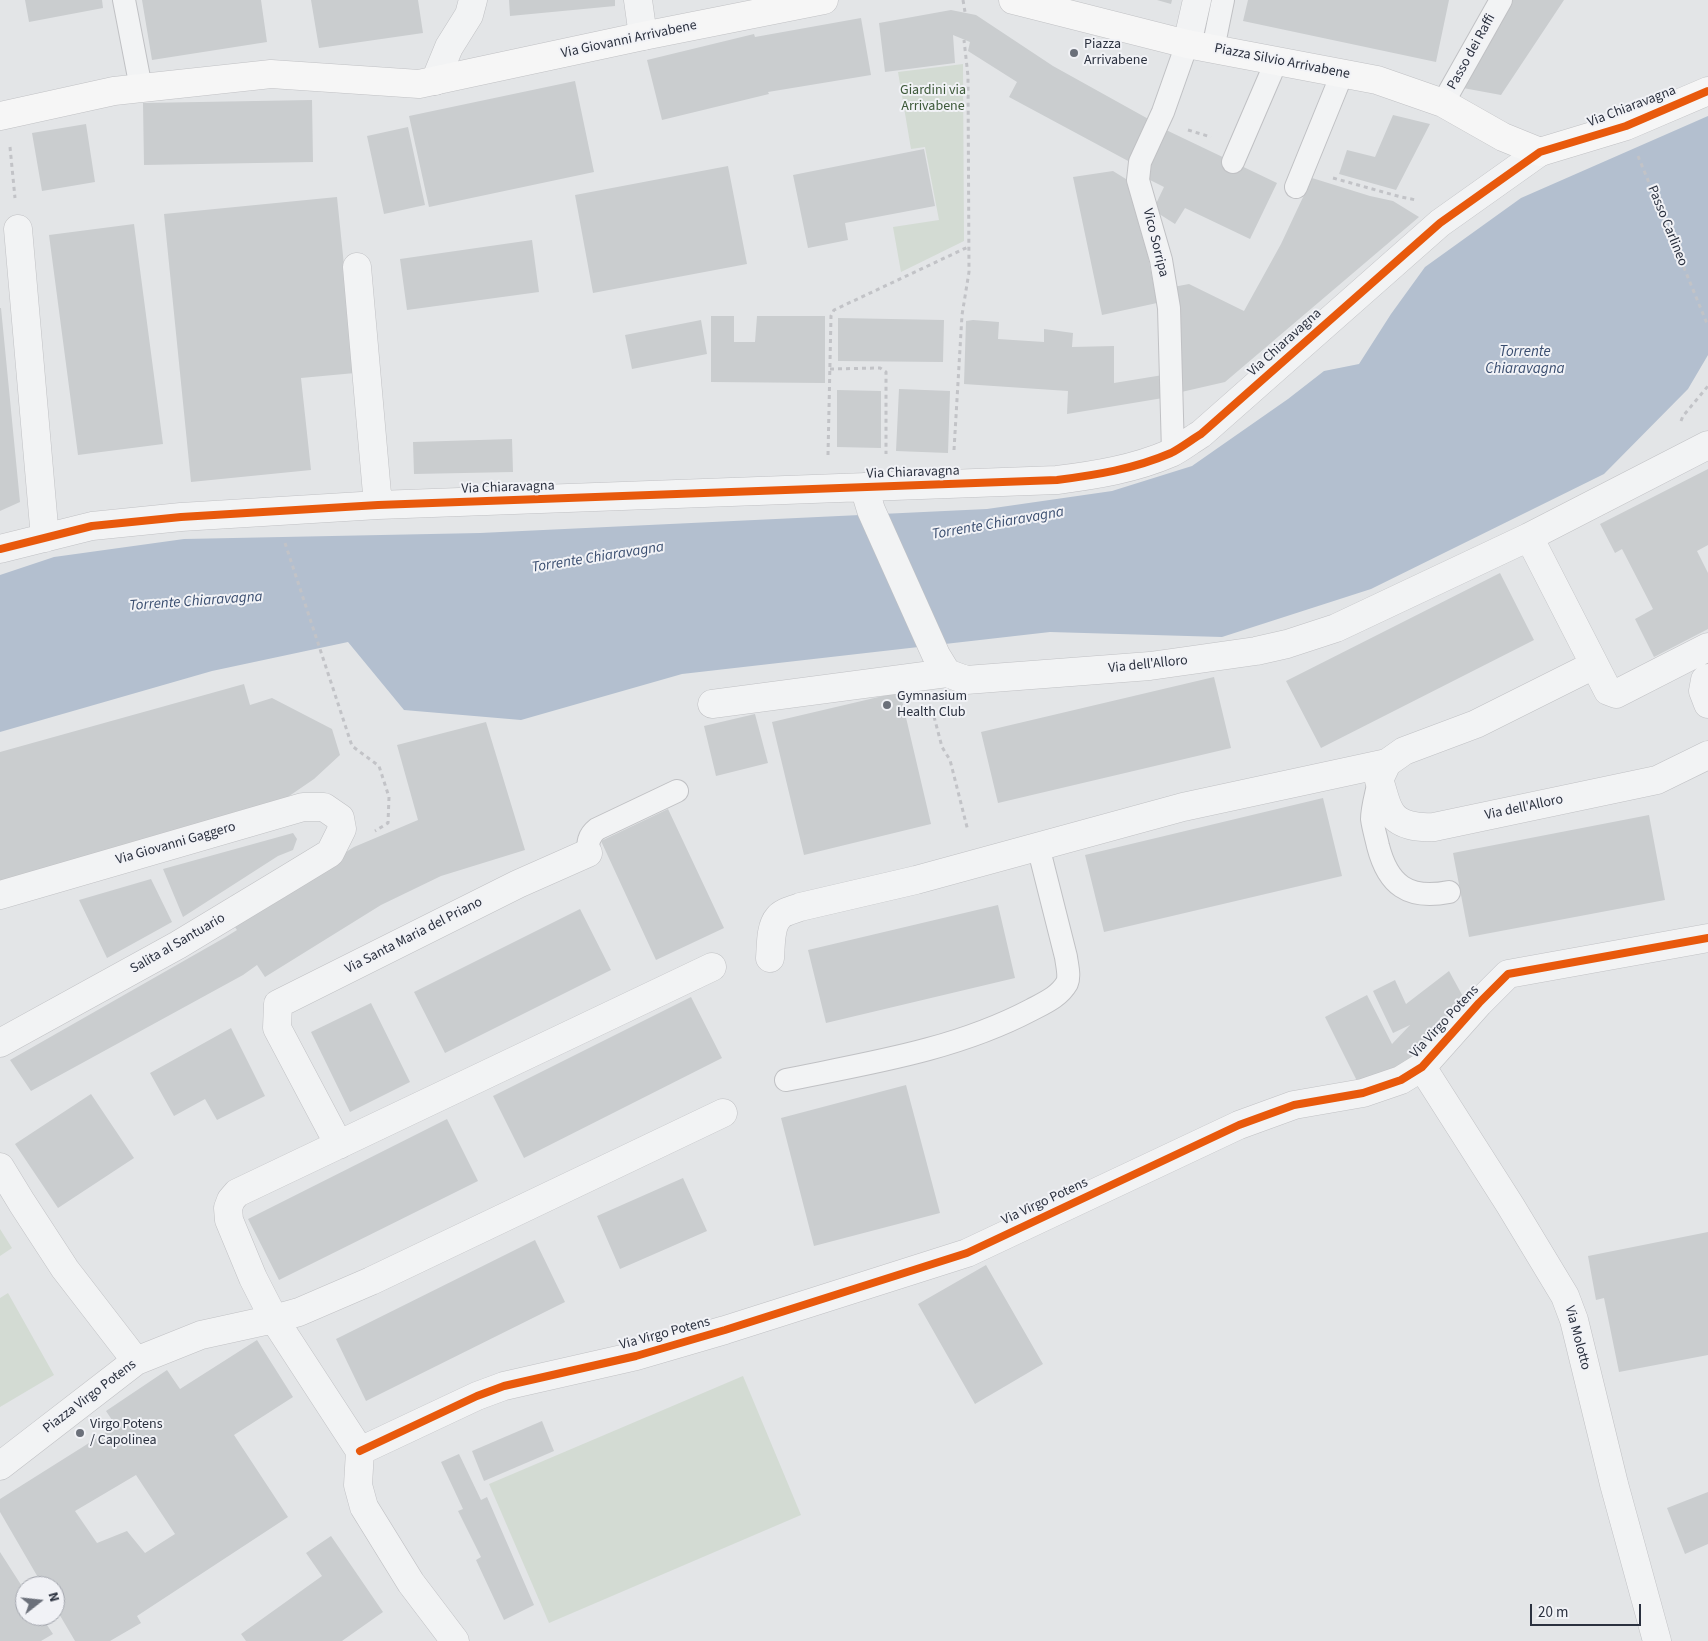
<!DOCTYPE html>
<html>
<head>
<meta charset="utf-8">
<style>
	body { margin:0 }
	#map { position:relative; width:1708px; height:1641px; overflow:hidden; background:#e3e5e7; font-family:"Source Sans 3",sans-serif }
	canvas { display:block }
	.north { position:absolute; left:15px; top:1576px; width:50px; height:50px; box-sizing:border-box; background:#f1f2f6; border:1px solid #a2a5ad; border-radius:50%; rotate:74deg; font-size:14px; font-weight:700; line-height:20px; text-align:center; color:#2b313f }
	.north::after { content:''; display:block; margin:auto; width:18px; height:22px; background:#6b707a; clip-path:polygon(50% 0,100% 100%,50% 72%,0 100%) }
	.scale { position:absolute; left:1530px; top:1604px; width:111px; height:22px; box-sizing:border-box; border:2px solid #2b313f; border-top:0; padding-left:6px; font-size:15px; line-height:18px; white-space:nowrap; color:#2b313f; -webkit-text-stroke:4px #f1f2f6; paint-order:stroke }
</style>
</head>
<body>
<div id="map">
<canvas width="1708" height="1641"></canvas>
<div class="north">N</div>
<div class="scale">20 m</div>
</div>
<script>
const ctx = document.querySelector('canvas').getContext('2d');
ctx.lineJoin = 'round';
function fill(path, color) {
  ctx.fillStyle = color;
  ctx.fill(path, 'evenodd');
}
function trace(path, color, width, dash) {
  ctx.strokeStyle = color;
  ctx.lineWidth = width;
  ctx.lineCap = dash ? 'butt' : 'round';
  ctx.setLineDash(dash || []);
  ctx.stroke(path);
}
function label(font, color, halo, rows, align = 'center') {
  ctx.font = font + ' "Source Sans 3",sans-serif';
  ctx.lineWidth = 4;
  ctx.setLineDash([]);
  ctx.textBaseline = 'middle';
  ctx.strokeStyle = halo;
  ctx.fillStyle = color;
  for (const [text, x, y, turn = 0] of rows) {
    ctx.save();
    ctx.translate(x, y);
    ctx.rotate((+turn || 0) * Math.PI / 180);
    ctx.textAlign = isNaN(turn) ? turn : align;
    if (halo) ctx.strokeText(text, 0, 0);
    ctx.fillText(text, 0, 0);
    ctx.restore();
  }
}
const green = new Path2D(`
	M963,64L964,241L901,272L893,227L939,220L925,147L911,149L898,72Z
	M0,1229L12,1248L0,1256Z
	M8,1293L54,1375L0,1407V1298Z
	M743,1376L801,1515L549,1623L489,1484Z`);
const water = new Path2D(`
	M1708,116V355L1688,389L1604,474L1371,589L1222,637L1050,632L682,674L521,720L404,710L348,642L212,671L0,732V575L54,557L184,539L480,533L987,509L1112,491L1192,466L1288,399L1324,371L1359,364L1391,314L1425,267L1521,198Z`);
const building = new Path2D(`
	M25,0H102L103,8L29,22Z
	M142,0H261L267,42L152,60Z
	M311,0H418L423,33L319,48Z
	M509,0H615V6L510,16Z
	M1157,0H1172L1171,4Z
	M1248,0H1449L1436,62L1243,21Z
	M1511,0H1564L1501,95L1463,88Z
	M951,10L976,15L1053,66L1152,121L1130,162L1009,97L1017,82L968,51L970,42L953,35L955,63L885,72L879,23Z
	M861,18L871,75L768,92L769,94L662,120L647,60L754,34L755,37Z
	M575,81L594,172L429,207L409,116Z
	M312,100L313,162L144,165L143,103Z
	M1393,115L1430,124L1396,190L1339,174L1347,150L1375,157Z
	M86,124L95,182L42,191L32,133Z
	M408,127L425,205L384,214L367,136Z
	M1164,129L1277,183L1250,239L1185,208L1175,224L1153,210L1164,187L1142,176Z
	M924,149L935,206L845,223L848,240L808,248L793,175Z
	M728,166L747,264L593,293L575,195Z
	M1113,171L1134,184L1157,303L1102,315L1073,177Z
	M1312,178L1370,196L1393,201L1419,217L1225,382L1177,393L1173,287L1189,284L1244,311L1281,244Z
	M337,197L355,373L301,378L311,470L191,482L164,214Z
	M134,224L163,444L78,455L49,235Z
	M532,240L539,292L407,310L400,259Z
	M0,308H1L20,502L0,511Z
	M711,316H734V342H755L757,316H825V383L711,382Z
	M838,318L944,320L943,362L838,361Z
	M701,320L707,354L632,369L625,335Z
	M973,320L999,322L998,339L1044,342V329L1073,333L1072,347L1114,346V383L1169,374V397L1067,414L1068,391L964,384L966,321Z
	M899,389L950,391L948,453L896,451Z
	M837,390L881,391V448L837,447Z
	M512,439L513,472L414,474L413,442Z
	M1708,469V545L1697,551L1708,573V629L1654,657L1635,619L1653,609L1622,549L1615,553L1600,524Z
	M1500,573L1534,640L1321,748L1286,681Z
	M1214,677L1231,748L998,803L981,732Z
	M244,684L250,705L272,698L332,729L340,755L314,779L276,805L0,881V752Z
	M900,692L931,824L804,855L772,722Z
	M755,714L768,763L716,776L704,726Z
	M486,722L525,850L441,876L381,905L265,977L257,965L243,975L31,1091L10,1060L224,938L237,930L232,923L354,847L418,820L397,745Z
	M1323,798L1342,876L1104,932L1085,855Z
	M668,809L724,928L656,960L601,841Z
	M1649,815L1665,900L1469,937L1453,853Z
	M293,833L297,839L293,850L278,856L183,917L163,869Z
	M151,879L172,922L107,958L79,900Z
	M998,905L1015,978L826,1023L808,950Z
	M580,909L611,970L445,1053L414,992Z
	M1449,971L1466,1002L1410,1067L1361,1089L1325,1017L1367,995L1392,1044L1410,1025L1393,1033L1373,991L1395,980L1406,1004Z
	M691,997L722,1058L524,1158L493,1096Z
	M371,1003L410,1082L350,1112L311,1032Z
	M231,1028L265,1096L217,1120L205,1099L174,1116L150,1073Z
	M906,1085L940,1213L814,1246L781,1118Z
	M91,1094L134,1158L58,1208L15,1144Z
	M447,1119L478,1181L279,1280L248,1219Z
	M683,1178L707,1231L620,1269L597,1216Z
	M1708,1232V1355L1619,1372L1604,1298L1596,1300L1588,1256Z
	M535,1240L565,1302L366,1401L336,1339Z
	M986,1265L1043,1364L975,1404L918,1304Z
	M257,1340L293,1397L234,1435L288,1517L137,1616L141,1623L110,1641H75L55,1607V1586H43L0,1512V1499L116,1426L106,1411L167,1370L180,1389ZM136,1475L175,1534L145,1553L127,1531L97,1543L75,1511Z
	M542,1421L554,1451L484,1481L472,1451Z
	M459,1454L481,1500L487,1497L534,1605L504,1620L476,1560L481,1557L458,1511L463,1509L441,1462Z
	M1708,1492V1544L1685,1554L1667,1508Z
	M331,1536L383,1612L342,1641H246L241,1634L322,1576L306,1553Z
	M0,1552L25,1591V1616H41L53,1634L41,1641H0Z`);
const path = new Path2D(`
	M963,0L965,12
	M1188,130L1211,137
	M10,147L15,198
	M1638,156L1708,326
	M1333,178L1401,197L1416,200
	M830,369L880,368L886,372V454
	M1681,421L1683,416L1708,386
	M954,450L962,315L969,272L968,76L964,40
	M828,455L831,316L834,310L968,247
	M285,543L352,746L379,766L389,797L388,823L375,831
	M932,709L942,747L950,760L968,831`);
const lane = new Path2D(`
	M124,0L141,88
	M1213,49L1223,0
	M1443,103L1501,0
	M1233,162L1276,62
	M1296,187L1342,74
	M1173,452L1169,308L1161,260L1138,180L1140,162L1163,112L1187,44
	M1379,780C1377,792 1372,807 1372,819C1373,827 1376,837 1378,846C1388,885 1408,900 1449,892
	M588,853C588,843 588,836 597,829L677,791
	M786,1080C869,1063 955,1050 1031,1010C1044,1003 1059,997 1067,983C1070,976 1067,965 1066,957L1038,846`);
const street = new Path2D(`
	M638,0L643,36
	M1187,44L1197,0
	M435,81L449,47L469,15L473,0
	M18,229L45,538
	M357,267L378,505
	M864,487L871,510L936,655L947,673L966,680L1150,666L1256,651L1287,644L1336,628L1529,537L1708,445
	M1529,537L1608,691L1616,694L1708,647
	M0,549L92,526L181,517L378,505L1057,480C1096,475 1134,469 1171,453C1181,448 1191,440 1201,434L1440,223L1540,152
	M1708,678L1705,680L1703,691L1708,704
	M712,704L947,673
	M1387,763L1379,780C1383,790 1385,803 1390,811C1398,826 1419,828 1434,827L1657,780L1708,755
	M0,895L303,807H324L340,818L342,829L330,853L284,881L178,945L0,1043
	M770,958C771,947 770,927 778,918C782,912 793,910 800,907L916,880L1183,807L1387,763L1404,751L1476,724L1594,665
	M1422,1067L1510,1205L1565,1296L1574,1320L1614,1484L1657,1641
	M339,1145L277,1028L278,1004L518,884L588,853
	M0,1167L22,1203L65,1269L136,1361
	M360,1451L477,1396L504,1386L636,1356L725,1330L967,1253L1239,1125L1294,1105L1363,1093L1401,1080L1422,1067L1479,1003L1508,974L1708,938
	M360,1451L274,1319L253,1278L229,1220L228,1208L231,1200L237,1193L712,967
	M360,1451L358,1485L364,1507L411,1583L455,1641
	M0,1466L136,1361L201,1335L274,1319L299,1312L371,1281L723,1113`);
const secondary = new Path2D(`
	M1013,0L1187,44L1377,80L1443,103L1503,137L1540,152L1626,126L1708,91
	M0,116L114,91L271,74L419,84L643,36L824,0`);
const cycleway = new Path2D(`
	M0,549L92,526L181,517L378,505L1057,480C1096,475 1134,469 1171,453C1181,448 1191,440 1201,434L1440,223L1540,152L1626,126L1708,91
	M360,1451L477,1396L504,1386L636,1356L725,1330L967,1253L1239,1125L1294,1105L1363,1093L1401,1080L1422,1067L1479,1003L1508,974L1708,938`);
const markers = [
	[1074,53,5,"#6b707a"],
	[887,705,5,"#6b707a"],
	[80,1433,5,"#6b707a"]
];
const streetNames = [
	["Via Giovanni Arrivabene",629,40,-12],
	["Passo dei Raffi",1472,52,-61],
	["Piazza Silvio Arrivabene",1282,62,11],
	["Via Chiaravagna",1632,107,-21],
	["Passo Carlineo",1667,226,68],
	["Vico Sorripa",1155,243,76],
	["Via Chiaravagna",1285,343,-42],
	["Via Chiaravagna",913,473,-2],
	["Via Chiaravagna",508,488,-2],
	["Via dell'Alloro",1148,665,-6],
	["Via dell'Alloro",1524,808,-12],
	["Via Giovanni Gaggero",176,844,-16],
	["Via Santa Maria del Priano",414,936,-27],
	["Salita al Santuario",178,944,-30],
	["Via Virgo Potens",1445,1022,-47],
	["Via Virgo Potens",1045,1202,-25],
	["Via Virgo Potens",665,1334,-15],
	["Via Molotto",1577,1338,75],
	["Piazza Virgo Potens",90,1397,-37]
];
const poiNames = [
	["Piazza",1084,45],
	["Arrivabene",1084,61],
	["Gymnasium",897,697],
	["Health Club",897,713],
	["Virgo Potens",90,1425],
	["/ Capolinea",90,1441]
];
const parkNames = [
	["Giardini via",933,91],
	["Arrivabene",933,107]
];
const waterNames = [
	["Torrente",1525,353],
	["Chiaravagna",1525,370],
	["Torrente Chiaravagna",998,524,-10],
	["Torrente Chiaravagna",598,558,-9],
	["Torrente Chiaravagna",196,602,-4]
];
fill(green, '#d3dbd3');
fill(water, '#b3bfcf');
fill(building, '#cacdcf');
trace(lane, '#c0c1c4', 24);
trace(street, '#c0c1c4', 29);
trace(secondary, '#c0c1c4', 29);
trace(path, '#c2c3c7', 3, [4, 4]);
trace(lane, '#f2f3f4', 22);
trace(street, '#f2f3f4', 28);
trace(secondary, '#f6f6f6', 28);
trace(cycleway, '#e8590c', 8);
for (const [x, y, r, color] of markers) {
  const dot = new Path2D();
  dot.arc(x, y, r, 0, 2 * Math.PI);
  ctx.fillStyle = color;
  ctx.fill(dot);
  trace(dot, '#f1f2f6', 2);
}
label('14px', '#2b313f', '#f1f2f6', streetNames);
label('14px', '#2b313f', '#f1f2f6', poiNames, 'left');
label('14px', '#3d5939', '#f1f2f6', parkNames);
label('italic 15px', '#394d6f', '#f1f2f6', waterNames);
</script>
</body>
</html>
